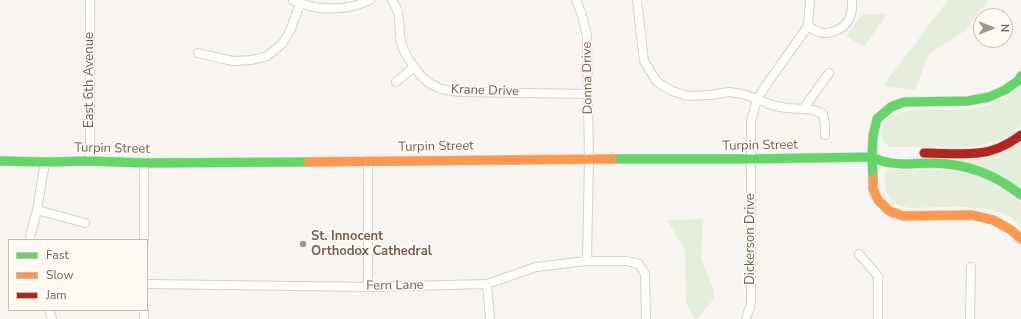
<!DOCTYPE html>
<html>
<head>
<meta charset="utf-8">
<style>
	body { margin:0 }
	#map { position:relative; width:1021px; height:319px; overflow:hidden; background:#f8f5f0; font-family:"Nunito Sans",sans-serif }
	canvas { display:block }
	.legend { position:absolute; left:8px; top:239px; width:140px; height:72px; box-sizing:border-box; background:#fefaf3; border:1px solid #c7bcb2; margin:0; padding:5px 7px; list-style:none; font-size:12px; color:#755f51 }
	.legend li { display:flex; align-items:center; gap:8px; height:20px }
	.legend b { width:20px; border:1px solid #c7bcb2 }
	.north { position:absolute; left:973px; top:8px; width:40px; height:40px; box-sizing:border-box; background:#fefaf3; border:1px solid #c7bcb2; border-radius:50%; rotate:90deg; font-size:11px; font-weight:700; line-height:16px; text-align:center; color:#755f51 }
	.north::after { content:''; display:block; margin:auto; width:14px; height:18px; background:#a39489; clip-path:polygon(50% 0,100% 100%,50% 72%,0 100%) }
</style>
</head>
<body>
<div id="map">
<canvas width="1021" height="319"></canvas>
<ul class="legend">
<li><b style="height:5px;background:#63d668"></b>Fast</li>
<li><b style="height:5px;background:#ff974d"></b>Slow</li>
<li><b style="height:5px;background:#b3261e"></b>Jam</li>
</ul>
<div class="north">N</div>
</div>
<script>
const ctx = document.querySelector('canvas').getContext('2d');
ctx.lineJoin = 'round';
function fill(path, color) {
  ctx.fillStyle = color;
  ctx.fill(path, 'evenodd');
}
function trace(path, color, width, dash) {
  ctx.strokeStyle = color;
  ctx.lineWidth = width;
  ctx.lineCap = dash ? 'butt' : 'round';
  ctx.setLineDash(dash || []);
  ctx.stroke(path);
}
function label(font, color, halo, rows, align = 'center') {
  ctx.font = font + ' "Nunito Sans",sans-serif';
  ctx.lineWidth = 3.5;
  ctx.setLineDash([]);
  ctx.textBaseline = 'middle';
  ctx.strokeStyle = halo;
  ctx.fillStyle = color;
  for (const [text, x, y, turn = 0] of rows) {
    ctx.save();
    ctx.translate(x, y);
    ctx.rotate((+turn || 0) * Math.PI / 180);
    ctx.textAlign = isNaN(turn) ? turn : align;
    if (halo) ctx.strokeText(text, 0, 0);
    ctx.fillText(text, 0, 0);
    ctx.restore();
  }
}
const green = new Path2D(`
	M948,0H988L966,30L929,54L915,90L883,86Z
	M863,14H887L864,47L846,36Z
	M1021,84V125L1012,134L1001,140L974,147H889C883,142 881,137 882,129C884,124 888,117 893,115C898,112 903,112 908,111C930,107 953,112 976,108C993,105 1009,96 1021,84Z
	M1021,143V187L948,159Z
	M887,170H954L987,179L1012,194L1021,204V226C1017,223 1013,218 1009,216C978,203 943,207 910,208C907,207 904,207 901,206C885,200 882,184 887,170Z
	M703,219L701,259L713,287L714,299L697,319H695L686,303L685,250L667,220Z`);
const street = new Path2D(`
	M293,0C300,4 306,5 314,7C333,10 352,9 370,0
	M392,0C402,14 398,26 401,42C404,55 419,77 431,84C440,90 451,91 461,92L588,94
	M576,0L582,15L587,37L589,159L587,261
	M637,0L644,61L657,82L672,91L688,96L710,95L729,92L743,94L757,99L772,105L786,108L803,109L829,73
	M808,26C811,28 815,31 819,32C825,34 830,33 835,31C849,26 853,14 852,0
	M198,53L215,57L233,61L252,60L267,56L282,44L290,31L300,4
	M396,82L414,67
	M803,109L814,110L823,114L825,124V135
	M90,161V0
	M368,161V287
	M37,210L85,223
	M31,240L30,237L37,210L45,162
	M144,240V163
	M859,254L878,276V319
	M147,284L368,287L487,284L536,267L587,261H627L639,264L645,274L646,319
	M487,284L490,319
	M49,310L52,319
	M144,310V319
	M746,319L751,303V122L757,99L769,81L808,26L810,0
	M970,319L971,267`);
const fast = new Path2D(`
	M872,157C877,159 881,161 886,162C902,166 917,163 933,163C968,164 994,174 1021,195
	M612,159H751L872,157
	M0,161L45,162L90,161L144,163L308,162
	M873,179L872,157L873,136L877,119L891,107L904,102L968,101L989,97L1005,90L1019,80L1021,76`);
const slow = new Path2D(`
	M308,162L612,159
	M873,179V189L878,200L889,211L903,216L972,215L993,220L1011,230L1021,239`);
const jam = new Path2D(`
	M924,153C941,153 960,155 978,153C993,152 1009,144 1021,135`);
const markers = [
	[303,244,4,"#a39489"]
];
const streetNames = [
	["Donna Drive",588,78,-91],
	["East 6th Avenue",90,80,-90],
	["Krane Drive",485,91,2],
	["Turpin Street",760,146,-1],
	["Turpin Street",436,147,-1],
	["Turpin Street",112,149,1],
	["Dickerson Drive",751,239,-90],
	["Fern Lane",395,286,-1]
];
const poiNames = [
	["St. Innocent",311,237],
	["Orthodox Cathedral",311,252]
];
fill(green, '#e5eedc');
trace(street, '#d6d1cb', 10);
trace(fast, '#d6d1cb', 10);
trace(slow, '#d6d1cb', 10);
trace(jam, '#d6d1cb', 10);
trace(street, '#fefefd', 8);
trace(fast, '#63d668', 9);
trace(slow, '#ff974d', 9);
trace(jam, '#b3261e', 9);
for (const [x, y, r, color] of markers) {
  const dot = new Path2D();
  dot.arc(x, y, r, 0, 2 * Math.PI);
  ctx.fillStyle = color;
  ctx.fill(dot);
  trace(dot, '#fefaf3', 1.5);
}
label('13px', '#755f51', '#fefaf3', streetNames);
label('bold 13px', '#755f51', '#fefaf3', poiNames, 'left');
</script>
</body>
</html>
